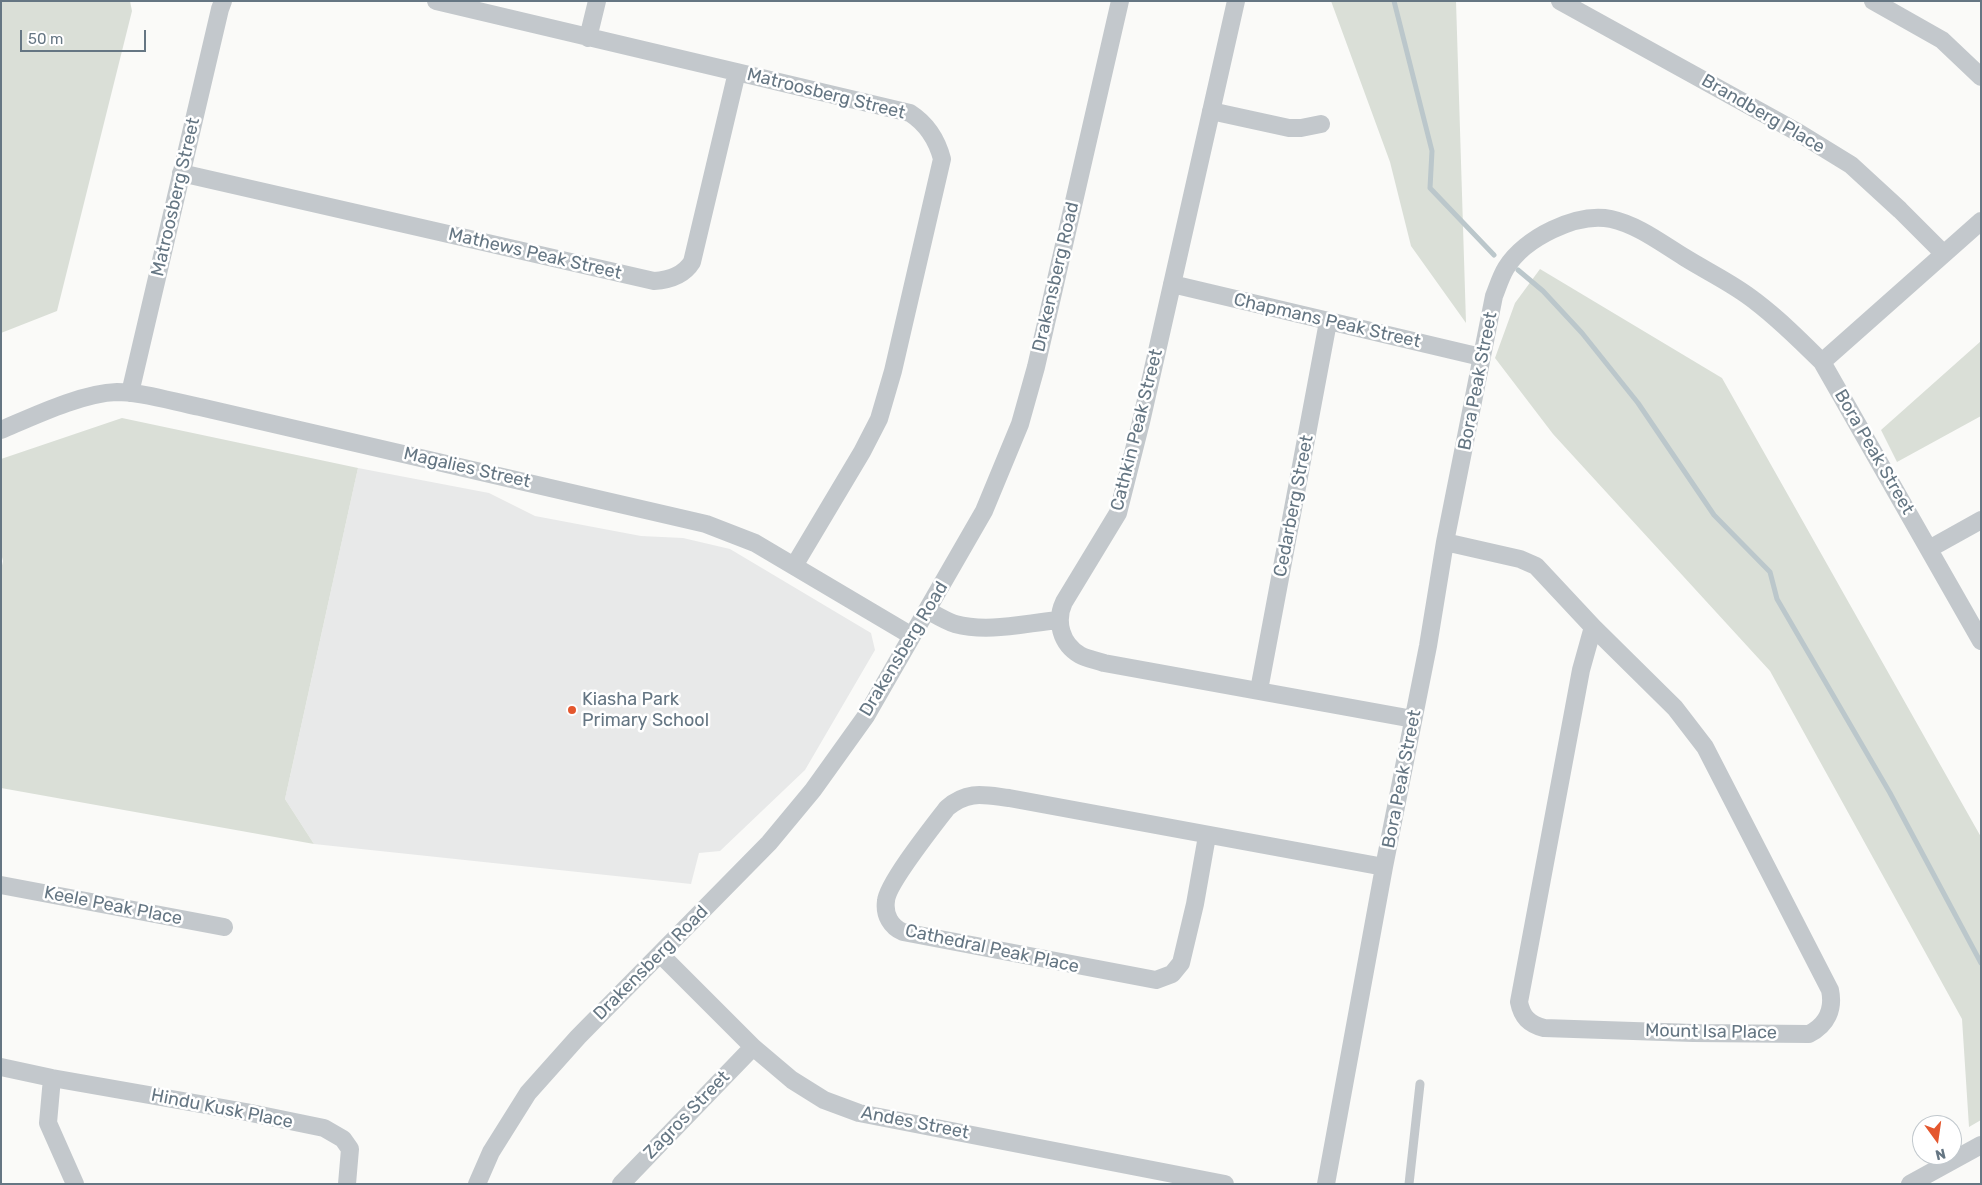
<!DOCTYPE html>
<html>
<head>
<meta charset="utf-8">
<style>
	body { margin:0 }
	#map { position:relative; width:1982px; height:1185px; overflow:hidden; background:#fafaf8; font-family:Rubik,sans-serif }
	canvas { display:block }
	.frame { position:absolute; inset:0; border:2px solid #657683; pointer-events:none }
	.north { position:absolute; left:1912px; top:1115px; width:50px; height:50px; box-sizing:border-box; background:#fff; border:1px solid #c1c8cd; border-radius:50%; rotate:166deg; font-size:14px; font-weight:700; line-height:20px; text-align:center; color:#657683 }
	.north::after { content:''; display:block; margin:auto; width:18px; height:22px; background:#e4572e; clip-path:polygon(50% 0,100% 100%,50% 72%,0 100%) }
	.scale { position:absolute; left:20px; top:30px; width:126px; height:22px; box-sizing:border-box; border:2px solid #657683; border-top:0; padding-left:6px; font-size:15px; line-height:18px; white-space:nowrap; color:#657683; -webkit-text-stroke:4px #fff; paint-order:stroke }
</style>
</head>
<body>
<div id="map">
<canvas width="1982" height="1185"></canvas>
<div class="frame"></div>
<div class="north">N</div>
<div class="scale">50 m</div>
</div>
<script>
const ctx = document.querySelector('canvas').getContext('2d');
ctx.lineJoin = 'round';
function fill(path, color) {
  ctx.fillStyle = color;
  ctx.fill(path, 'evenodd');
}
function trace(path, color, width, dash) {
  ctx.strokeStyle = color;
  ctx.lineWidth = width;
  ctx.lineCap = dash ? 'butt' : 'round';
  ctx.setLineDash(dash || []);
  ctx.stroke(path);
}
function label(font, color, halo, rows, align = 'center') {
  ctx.font = font + ' Rubik,sans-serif';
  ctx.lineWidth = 5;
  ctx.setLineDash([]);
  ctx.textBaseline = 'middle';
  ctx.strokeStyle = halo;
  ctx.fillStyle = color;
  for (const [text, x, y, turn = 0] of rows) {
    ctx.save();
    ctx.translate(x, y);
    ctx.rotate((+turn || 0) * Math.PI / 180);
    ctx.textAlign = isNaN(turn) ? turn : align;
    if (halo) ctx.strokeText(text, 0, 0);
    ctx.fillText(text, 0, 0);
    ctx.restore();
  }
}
const built = new Path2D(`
	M358,468L489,493L535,516L641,536L683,538L730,549L871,633L875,650L805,770L720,851L699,853L691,884L314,844L285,799Z`);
const green = new Path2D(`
	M1,1H130L132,11L57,311L1,333Z
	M1331,1H1456L1466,323L1411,246L1390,162Z
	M1540,269L1722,378L1981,837V1120L1969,1127L1962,1019L1770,671L1553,434L1495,358L1515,303Z
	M1981,341V416L1897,462L1881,430Z
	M122,418L358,468L285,799L314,844L1,788V570L3,561L1,553V459Z`);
const stream = new Path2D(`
	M1394,1L1432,151L1430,188L1494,255
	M1518,270L1543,291L1582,333L1638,403L1714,515L1770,572L1777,599L1890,793L1981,963`);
const service = new Path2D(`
	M1409,1184L1420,1084`);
const minor = new Path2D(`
	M436,1L910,113C927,124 937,140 942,159L893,371L879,419L862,452L794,566
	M1236,1L1141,422L1118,513L1064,602C1055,621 1061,644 1080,655C1087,659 1096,660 1104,663L1413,719
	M1560,1L1799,133L1851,165L1900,210L1944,254
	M1873,1L1942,40L1981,77
	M588,38L597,1
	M1211,111L1289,128H1301L1321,124
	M181,173L654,281C669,280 684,275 692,262L737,72
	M1172,284L1481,357
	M1822,362L1981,221
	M130,393L220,9L223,1
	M1,430C34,416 82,393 117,392C143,392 174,402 200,407L706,524L755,543L912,636
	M1445,542L1520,559L1536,566L1593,627L1675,708L1705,747L1830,990C1834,1009 1827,1025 1809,1034L1693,1033L1544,1028C1529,1024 1522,1017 1519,1002L1581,670L1593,627
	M1929,549L1981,520
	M927,610C936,615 946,621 955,624C989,633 1025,623 1059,620
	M1259,690L1328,322
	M1207,836L1195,904L1181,963L1172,974L1156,980L903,932C891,927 884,915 886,901C887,884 934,825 947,808C968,790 984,795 1009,798L1384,867
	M1,885L224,927
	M660,954L753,1047L792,1080L824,1100L859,1113L1225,1184
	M1,1067L52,1078L246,1112L324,1128L343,1139L350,1149L347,1184
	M52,1078L48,1123L75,1184
	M477,1184L491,1152L528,1093L578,1037L769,843L813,790L866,716L984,511L1020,424L1036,367L1120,1
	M621,1184L753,1047
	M1326,1184L1384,867L1428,646L1445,542L1494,296C1498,286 1501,276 1506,268C1524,238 1577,212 1611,219C1638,225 1661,243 1684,257C1708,272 1734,284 1755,301C1780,320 1801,341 1822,362L1981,641
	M1910,1184L1981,1145`);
const markers = [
	[572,710,5,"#e4572e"]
];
const streetNames = [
	["Matroosberg Street",826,94,14],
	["Brandberg Place",1763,114,30],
	["Matroosberg Street",176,197,-77],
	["Mathews Peak Street",535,254,13],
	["Drakensberg Road",1056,277,-77],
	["Chapmans Peak Street",1327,321,13],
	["Bora Peak Street",1478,381,-79],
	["Cathkin Peak Street",1137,430,-76],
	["Bora Peak Street",1874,452,60],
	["Magalies Street",467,468,13],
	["Cedarberg Street",1294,506,-79],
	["Drakensberg Road",904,649,-59],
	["Bora Peak Street",1402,779,-79],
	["Keele Peak Place",113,906,11],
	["Cathedral Peak Place",992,949,12],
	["Drakensberg Road",651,963,-45],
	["Mount Isa Place",1711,1032,1],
	["Hindu Kusk Place",222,1109,11],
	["Zagros Street",687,1115,-46],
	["Andes Street",915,1123,11]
];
const poiNames = [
	["Kiasha Park",582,700],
	["Primary School",582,721]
];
fill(built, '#e8e9e9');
fill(green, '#dadfd7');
trace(stream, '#bbc7cb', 5);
trace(service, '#c3c8cc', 9);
trace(minor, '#c3c8cc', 18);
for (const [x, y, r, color] of markers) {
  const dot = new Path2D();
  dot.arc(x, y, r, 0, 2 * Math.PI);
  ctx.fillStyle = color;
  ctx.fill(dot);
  trace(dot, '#fff', 2);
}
label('18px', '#657683', '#fff', streetNames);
label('18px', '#657683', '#fff', poiNames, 'left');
</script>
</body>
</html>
